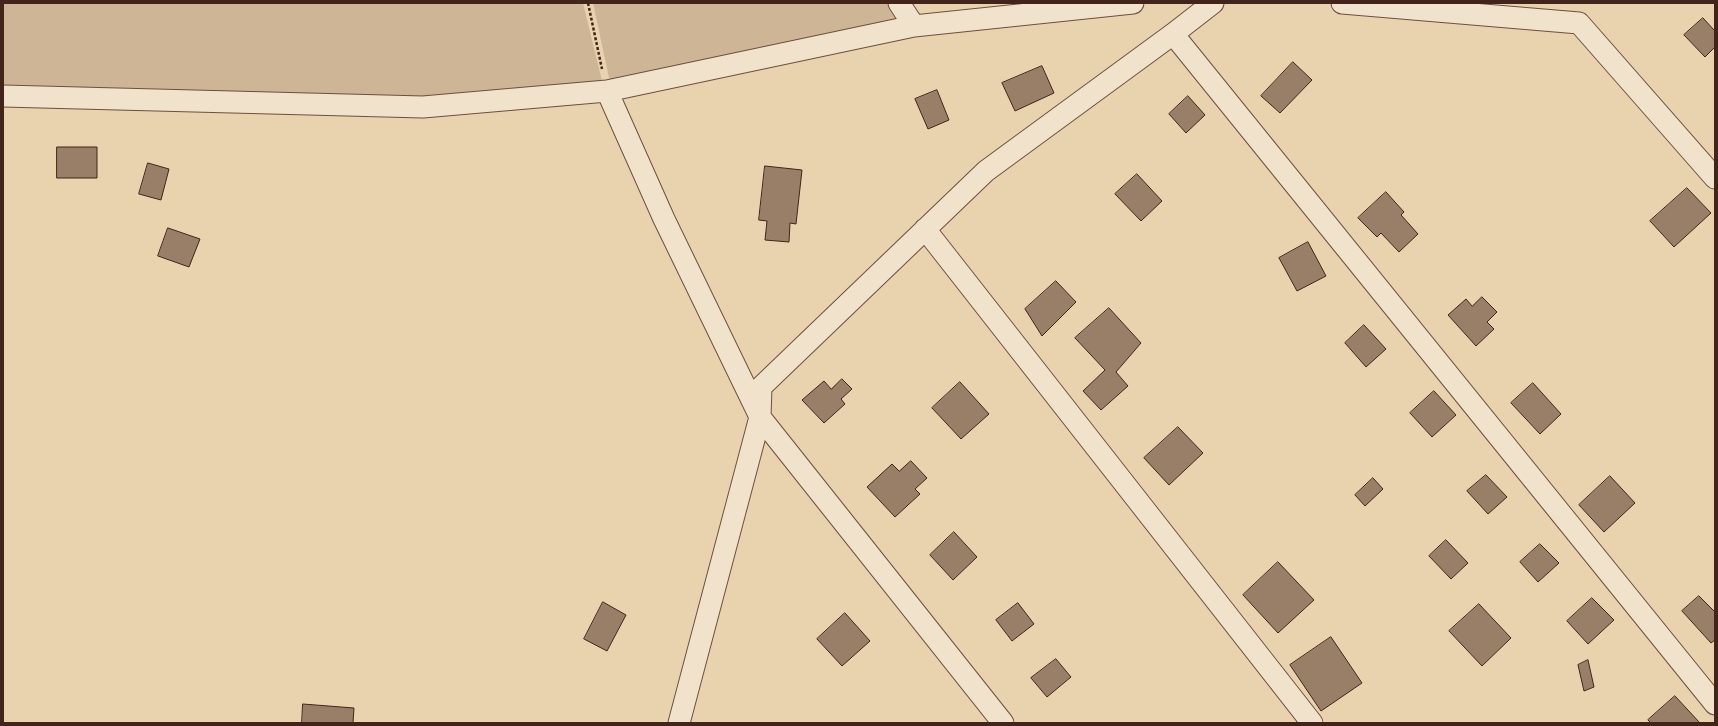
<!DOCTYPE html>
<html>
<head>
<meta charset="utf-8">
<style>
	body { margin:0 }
	#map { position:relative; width:1718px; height:726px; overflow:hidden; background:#e9d3af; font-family:"IM FELL Double Pica",serif }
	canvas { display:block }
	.frame { position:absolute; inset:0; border:4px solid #42241a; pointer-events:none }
</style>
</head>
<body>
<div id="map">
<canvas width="1718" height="726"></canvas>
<div class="frame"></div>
</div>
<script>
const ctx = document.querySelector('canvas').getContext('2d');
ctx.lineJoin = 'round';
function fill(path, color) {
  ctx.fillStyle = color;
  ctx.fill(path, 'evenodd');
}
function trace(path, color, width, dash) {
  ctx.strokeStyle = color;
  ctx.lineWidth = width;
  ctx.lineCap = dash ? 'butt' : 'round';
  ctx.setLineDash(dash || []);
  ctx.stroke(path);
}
const green = new Path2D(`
	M3,3H583L603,85L424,102L3,91Z
	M593,3H894L907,24L611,87Z`);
const building = new Path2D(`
	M1703,18L1715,31V47L1705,57L1684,35Z
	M1293,62L1312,80L1280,113L1261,96Z
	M1042,66L1054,93L1015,111L1002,83Z
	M937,90L949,120L928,129L915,99Z
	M1188,96L1205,115L1186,133L1169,114Z
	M57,147H97V178H57Z
	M148,163L169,169L161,200L139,194Z
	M765,166L802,170L796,224L790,223L789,242L765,240L767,221L759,220Z
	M1137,174L1162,201L1141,221L1115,194Z
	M1687,188L1711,213L1674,247L1650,221Z
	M1386,192L1404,212L1401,215L1418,234L1399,252L1381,233L1377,237L1358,218Z
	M168,228L200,239L189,267L158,256Z
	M1308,242L1326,276L1297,291L1279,258Z
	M1056,281L1076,302L1042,336L1025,309Z
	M1482,297L1497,312L1487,322L1494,329L1476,346L1448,315L1466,299L1472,306Z
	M1109,308L1141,343L1116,372L1128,386L1101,410L1083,391L1105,370L1075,338Z
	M1364,325L1386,349L1366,367L1345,343Z
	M842,379L852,389L841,399L845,404L824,423L802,400L824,381L831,389Z
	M960,382L989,414L961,439L932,408Z
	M1533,383L1561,414L1540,434L1511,403Z
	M1434,391L1456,415L1432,437L1410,413Z
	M1178,427L1203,453L1169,485L1144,458Z
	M911,461L927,478L915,489L920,494L895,517L867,487L892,464L899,471Z
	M1486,475L1507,497L1488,514L1467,491Z
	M1610,476L1635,503L1604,532L1579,505Z
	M1373,478L1383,489L1365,506L1355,495Z
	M954,532L977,557L953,580L930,555Z
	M1446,540L1468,563L1451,579L1429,556Z
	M1540,544L1559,563L1538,582L1520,562Z
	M1278,562L1314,600L1278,633L1243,595Z
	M1699,596L1715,612V640L1711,643L1682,611Z
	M1592,598L1614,620L1588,644L1567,621Z
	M603,602L626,615L607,651L584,639Z
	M1018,603L1034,624L1012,641L996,620Z
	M1479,604L1511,638L1482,666L1449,631Z
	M845,613L870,641L842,666L817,639Z
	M1331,637L1362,683L1321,711L1290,665Z
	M1056,659L1071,677L1047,697L1031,678Z
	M1588,660L1594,687L1584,691L1578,665Z
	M1675,696L1700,723H1651L1648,720Z
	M303,704L354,708L353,723H302Z`);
const path = new Path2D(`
	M588,3L602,69`);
const street = new Path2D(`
	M899,3L914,26
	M1342,3L1579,23L1715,178
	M1173,34L1715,704
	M607,91L664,219L760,417L1003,723
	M3,96L423,107L607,91L914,26L1133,3
	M925,229L1312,723
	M679,723L760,417L761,387L986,171L1173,34L1213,3`);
fill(green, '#cdb596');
fill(building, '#997f67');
trace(building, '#42241a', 1);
trace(street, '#6c503f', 23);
trace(path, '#42241a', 2.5, [3, 2]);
trace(street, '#f1e2cb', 21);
</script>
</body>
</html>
